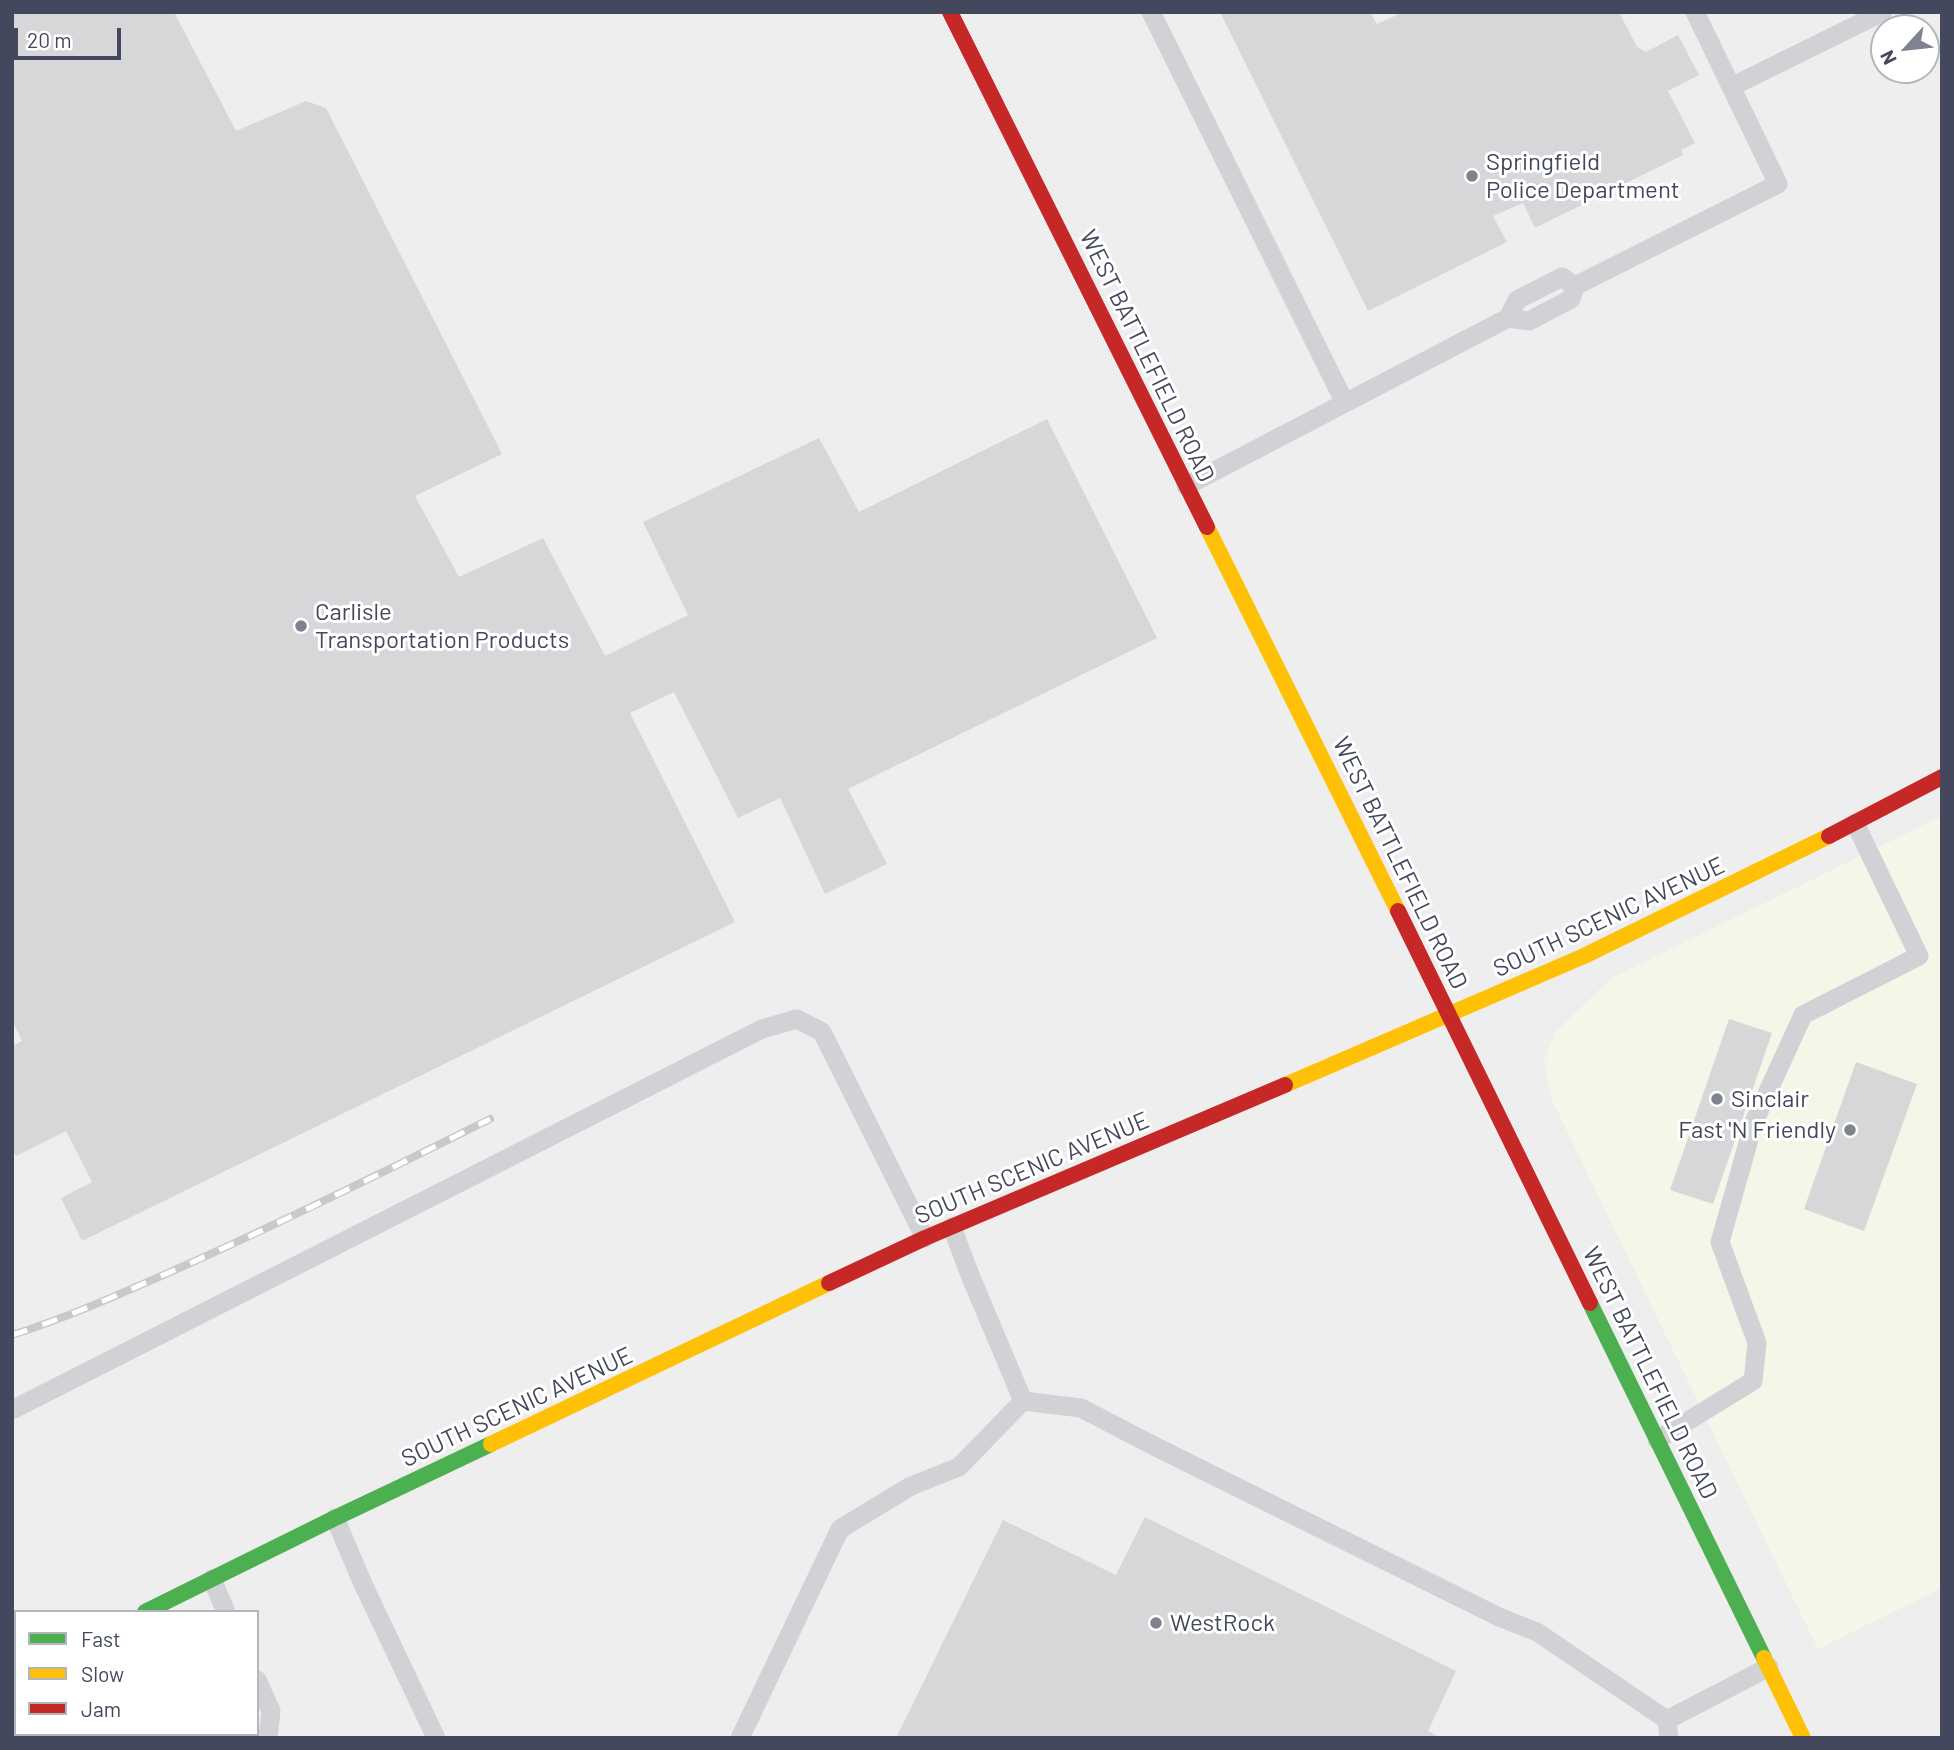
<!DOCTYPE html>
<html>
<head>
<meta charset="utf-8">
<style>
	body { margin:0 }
	#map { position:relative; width:1954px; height:1750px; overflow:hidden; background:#efeeee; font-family:Barlow,sans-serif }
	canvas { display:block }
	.frame { position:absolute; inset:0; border:14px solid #43485c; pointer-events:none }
	.legend { position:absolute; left:14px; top:1610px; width:245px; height:126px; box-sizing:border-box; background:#fff; border:2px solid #b4b6be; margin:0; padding:9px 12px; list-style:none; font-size:21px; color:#43485c }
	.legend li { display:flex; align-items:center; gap:14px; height:35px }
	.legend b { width:35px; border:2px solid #b4b6be }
	.north { position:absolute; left:1870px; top:14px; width:70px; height:70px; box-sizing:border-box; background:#fff; border:2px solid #b4b6be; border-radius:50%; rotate:243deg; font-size:19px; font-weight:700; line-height:28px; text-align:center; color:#43485c }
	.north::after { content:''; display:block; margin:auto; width:24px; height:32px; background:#7f828f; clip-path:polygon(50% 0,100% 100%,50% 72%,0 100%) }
	.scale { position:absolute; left:14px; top:28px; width:107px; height:32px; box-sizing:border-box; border:4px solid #43485c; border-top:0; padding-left:9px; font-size:21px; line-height:24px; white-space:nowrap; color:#43485c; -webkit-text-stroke:5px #fff; paint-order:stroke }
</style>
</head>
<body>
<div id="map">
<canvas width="1954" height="1750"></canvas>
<div class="frame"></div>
<ul class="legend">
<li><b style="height:9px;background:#4caf50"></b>Fast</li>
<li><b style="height:9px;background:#ffc107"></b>Slow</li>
<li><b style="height:9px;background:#c62828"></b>Jam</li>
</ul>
<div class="north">N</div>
<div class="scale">20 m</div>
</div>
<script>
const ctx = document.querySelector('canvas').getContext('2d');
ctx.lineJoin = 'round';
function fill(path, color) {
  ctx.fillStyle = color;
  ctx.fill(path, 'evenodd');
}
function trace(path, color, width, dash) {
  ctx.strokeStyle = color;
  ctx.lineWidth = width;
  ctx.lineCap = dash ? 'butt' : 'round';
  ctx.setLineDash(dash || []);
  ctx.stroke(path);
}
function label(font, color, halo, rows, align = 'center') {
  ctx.font = font + ' Barlow,sans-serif';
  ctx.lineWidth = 6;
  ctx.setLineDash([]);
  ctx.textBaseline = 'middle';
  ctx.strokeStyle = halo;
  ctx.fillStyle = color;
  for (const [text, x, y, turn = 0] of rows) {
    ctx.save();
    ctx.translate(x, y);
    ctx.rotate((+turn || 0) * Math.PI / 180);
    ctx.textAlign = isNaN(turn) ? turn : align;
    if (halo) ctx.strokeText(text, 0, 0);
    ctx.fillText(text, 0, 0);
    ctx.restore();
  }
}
const commercial = new Path2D(`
	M1942,816V1588L1818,1649L1552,1100L1544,1061L1555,1033L1610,979Z`);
const building = new Path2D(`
	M12,12H174L236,131L306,101L326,108L502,454L415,496L459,577L543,538L605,656L688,615L643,522L819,438L859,512L1047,419L1157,638L848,789L887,864L825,894L780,798L738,818L674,692L630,713L735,922L82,1241L61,1198L92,1182L66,1131L16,1156L12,1149V1046L22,1041L12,1020Z
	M1220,12H1370L1377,24L1399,14L1398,12H1619L1637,47L1646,52L1678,35L1699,75L1668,91L1695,143L1681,150L1683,155L1535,228L1523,203L1493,216L1507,242L1368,311Z
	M1729,1019L1772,1033L1713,1204L1670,1190Z
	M1856,1062L1917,1084L1864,1231L1804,1209Z
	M1145,1517L1456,1671L1428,1731L1441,1738H896L1003,1520L1116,1575Z`);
const lane = new Path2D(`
	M1151,12L1345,403L1186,486
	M1731,87L1883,12
	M1575,286L1562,277L1517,300L1508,318L1529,321L1571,299L1575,286L1778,184L1695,12
	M1345,403L1508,318
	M1023,1401L1081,1408L1156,1447L1499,1617L1537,1632L1667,1720
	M12,1410L762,1029L797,1019L822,1032L925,1238
	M1657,1440L1753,1381L1757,1343L1720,1242L1754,1122L1803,1015L1919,956L1855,823
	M335,1518L363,1584L436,1738
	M212,1579L226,1612
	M257,1680L271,1711L268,1738
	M740,1738L840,1529L911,1486L959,1467L1023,1401L970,1275L952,1227
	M1669,1738L1667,1720L1769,1667`);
const fast = new Path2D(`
	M1590,1303L1764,1658
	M145,1612L335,1518L491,1444`);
const slow = new Path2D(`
	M1207,527L1398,911
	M1285,1085L1584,956L1829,836
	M491,1444L829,1283
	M1764,1658L1803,1738
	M12,1677L16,1675`);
const jam = new Path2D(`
	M950,12L1207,527
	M1829,836L1942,777
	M1398,911L1590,1303
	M829,1283L925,1238L1285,1085`);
const rail = new Path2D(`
	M12,1335C72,1316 129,1290 186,1265C289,1219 390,1169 490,1119`);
const markers = [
	[1472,176,7,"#7f828f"],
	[301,626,7,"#7f828f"],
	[1717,1099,7,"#7f828f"],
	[1850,1130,7,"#7f828f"],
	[1156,1623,7,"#7f828f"]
];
const poiNames = [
	["Springfield",1486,162],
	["Police Department",1486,190],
	["Carlisle",315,612],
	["Transportation Products",315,640],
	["Sinclair",1731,1099],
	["Fast 'N Friendly",1836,1130,"right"],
	["WestRock",1170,1623]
];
const streetNames = [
	["WEST BATTLEFIELD ROAD",1147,356,64],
	["WEST BATTLEFIELD ROAD",1400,863,64],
	["SOUTH SCENIC AVENUE",1609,917,-25],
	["SOUTH SCENIC AVENUE",1032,1168,-23],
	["WEST BATTLEFIELD ROAD",1650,1373,64],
	["SOUTH SCENIC AVENUE",517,1407,-25]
];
fill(commercial, '#f6f6e8');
fill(building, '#d7d7da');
trace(lane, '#d1d2d6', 19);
trace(fast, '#4caf50', 16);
trace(slow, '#ffc107', 16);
trace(jam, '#c62828', 16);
trace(rail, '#c8c9cd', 8);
trace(rail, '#fff', 5, [16]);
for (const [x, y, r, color] of markers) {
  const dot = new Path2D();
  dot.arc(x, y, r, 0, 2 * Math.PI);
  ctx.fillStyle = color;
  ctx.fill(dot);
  trace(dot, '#fff', 2.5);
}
label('24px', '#43485c', '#fff', poiNames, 'left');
label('24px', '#43485c', '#fff', streetNames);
</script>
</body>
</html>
